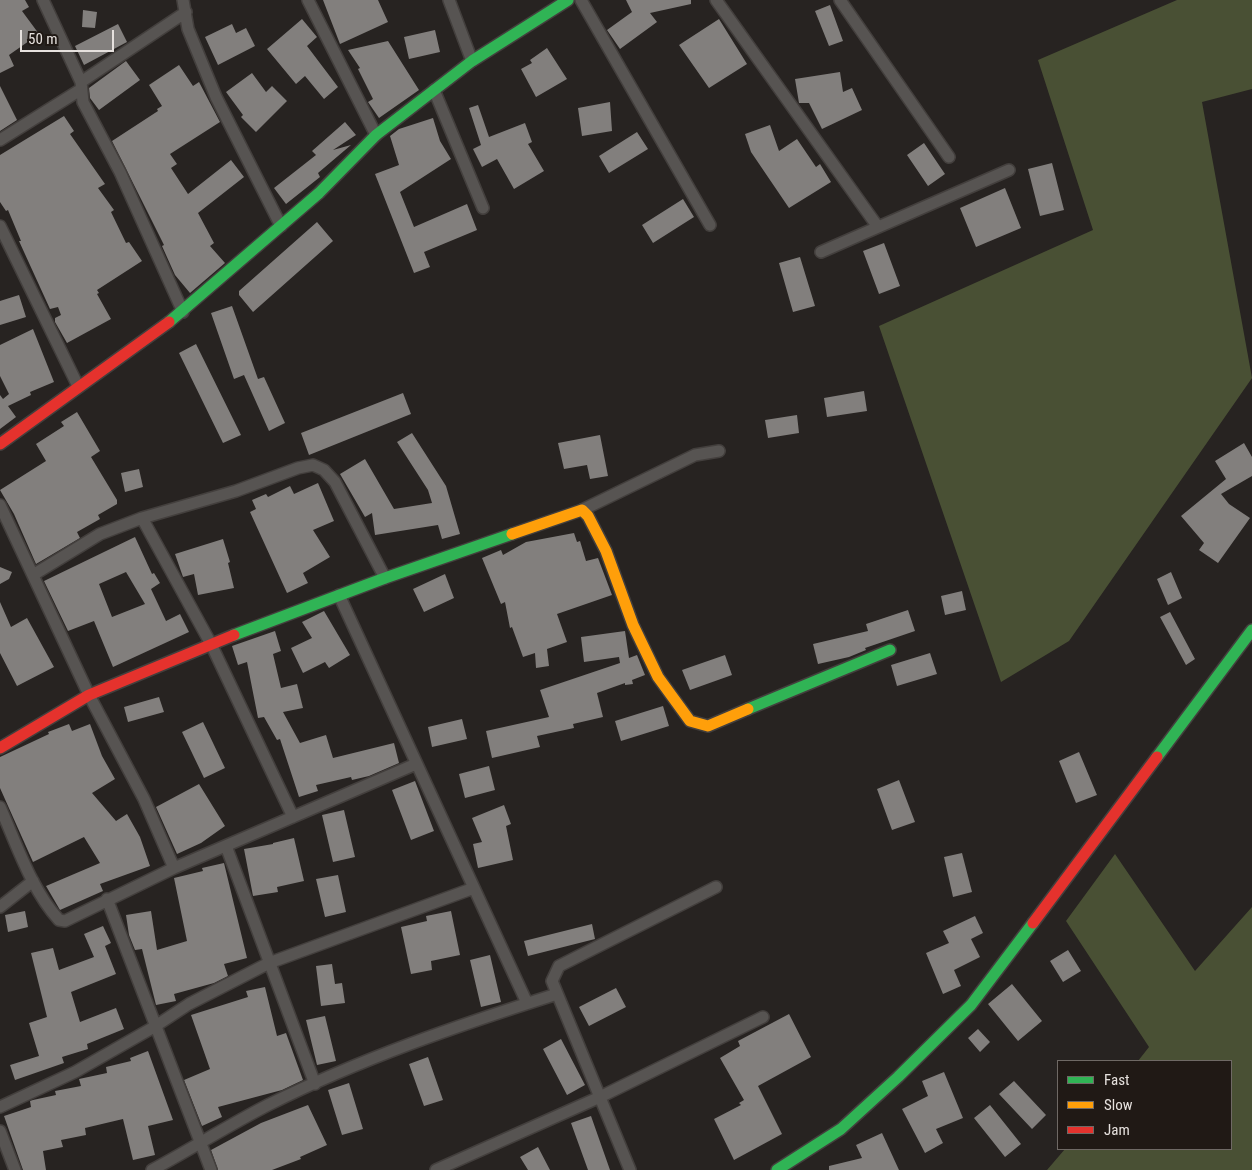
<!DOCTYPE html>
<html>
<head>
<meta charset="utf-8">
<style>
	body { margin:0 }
	#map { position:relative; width:1252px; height:1170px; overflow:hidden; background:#272321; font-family:"Roboto Condensed",sans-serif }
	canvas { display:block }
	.legend { position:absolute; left:1057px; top:1060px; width:175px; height:90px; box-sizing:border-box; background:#201915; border:1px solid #6f6965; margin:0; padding:6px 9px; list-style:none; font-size:15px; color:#e6e1de }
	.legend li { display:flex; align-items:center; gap:10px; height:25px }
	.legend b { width:25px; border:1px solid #6f6965 }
	.scale { position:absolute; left:20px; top:30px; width:94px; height:22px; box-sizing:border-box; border:2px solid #e6e1de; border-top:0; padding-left:6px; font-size:15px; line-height:18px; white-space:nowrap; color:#e6e1de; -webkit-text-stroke:4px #201915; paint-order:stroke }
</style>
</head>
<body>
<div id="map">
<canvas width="1252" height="1170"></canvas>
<ul class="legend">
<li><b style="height:6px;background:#30b455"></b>Fast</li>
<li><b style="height:6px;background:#ff9f0a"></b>Slow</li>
<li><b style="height:6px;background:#e5322d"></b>Jam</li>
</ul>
<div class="scale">50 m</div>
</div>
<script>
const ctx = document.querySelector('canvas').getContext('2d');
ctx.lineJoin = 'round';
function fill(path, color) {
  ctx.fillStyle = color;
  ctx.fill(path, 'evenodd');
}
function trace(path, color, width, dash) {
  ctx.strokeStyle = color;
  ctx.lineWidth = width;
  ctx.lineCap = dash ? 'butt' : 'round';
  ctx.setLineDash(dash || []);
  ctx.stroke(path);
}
const forest = new Path2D(`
	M1177,0H1252V89L1202,102L1252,378L1069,641L1001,682L879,326L1093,230L1038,60Z
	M1115,854L1195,971L1252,907V1170H1047L1065,1149H1231V1061H1138L1149,1047L1066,921Z`);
const building = new Path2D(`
	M0,0H25L29,7L22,11L39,34L9,55L14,66L0,73Z
	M323,0H378L388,22L340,44Z
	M626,0H691V4L650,13L657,22L620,49L607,30L632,12Z
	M830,5L843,41L829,46L815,11Z
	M83,10L97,12L95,28L82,27Z
	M302,19L317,37L307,46L338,87L324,99L305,76L296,84L267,49Z
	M719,19L747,64L709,88L679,45Z
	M118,24L127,42L84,65L75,46Z
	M232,24L236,33L246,28L255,46L218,65L205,37Z
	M435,30L440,52L409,59L404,37Z
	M388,41L419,90L379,118L368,102L373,99L358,69L360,68L348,50Z
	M547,48L567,79L536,97L521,69L532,63L530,60Z
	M126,61L140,80L99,110L90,98L89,88Z
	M179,65L193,86L199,82L220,122L170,154L177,164L171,168L188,194L231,160L244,177L198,213L214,243L210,246L225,263L190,293L175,275L162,246L164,245L112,141L158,111L157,109L162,106L149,85Z
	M840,72L843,92L852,88L862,110L822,129L809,103H799L795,79Z
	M252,73L266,92L272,86L287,101L256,132L241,117L243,115L226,92Z
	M0,86L17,120L0,131Z
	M610,102L612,131L582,136L578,108Z
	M478,105L489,137L525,123L532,142L528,144L544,171L514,189L497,159L482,167L473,149L481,145L469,108Z
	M64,116L74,131L70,134L105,184L98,188L114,210L111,212L126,243L129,242L142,261L97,290L99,293L97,294L111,319L67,343L55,322V318L61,315L58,307L50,309L19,241H21L8,210L6,211L0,202V155Z
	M433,118L440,141L451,159L400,192L414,227L467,204L477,230L424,252L430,267L414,273L375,174L399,165L390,136L399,129Z
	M345,122L356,135L333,150L351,145L318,173L320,177L286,204L274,188L316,155L312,151Z
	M770,125L779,151L797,139L816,167L820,164L831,182L789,208L751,152L745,134Z
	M637,132L648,149L609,173L599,156Z
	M924,143L945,174L928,186L907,155Z
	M1052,163L1064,210L1040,216L1028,169Z
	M1005,188L1021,228L976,247L960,208Z
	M683,199L694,217L653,243L642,225Z
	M317,222L333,241L253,312L239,295V291Z
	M884,243L900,286L879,294L863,251Z
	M800,257L815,306L793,312L779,263Z
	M19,295L26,317L0,325V301Z
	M232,306L258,379L264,377L285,423L269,431L244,375L234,379L211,313Z
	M33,329L54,382L30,392L31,395L8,406L16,417L0,429V395L3,399L9,394L0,376V345Z
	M196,344L241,435L223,443L179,353Z
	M864,391L867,411L827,417L824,398Z
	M403,393L411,414L309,455L301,433Z
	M77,412L100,451L91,457L117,500V504L98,515L100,519L77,532L80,538L36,564L14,514L0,490L46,461L36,444L64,426L61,422Z
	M797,415L799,433L768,438L765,420Z
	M412,433L446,486L460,534L442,539L438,525L375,535L372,513L365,517L340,474L365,459L394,509L432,503L428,490L397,442Z
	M600,435L608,476L590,479L587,465L564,469L558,443Z
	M1244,443L1252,457V476L1221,494L1229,504L1250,518L1218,563L1199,550L1204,543L1181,516L1226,479L1215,461Z
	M139,469L143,487L125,492L121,473Z
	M318,483L334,521L313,530L330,557L303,573L308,583L287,593L250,512L256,509L252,500L266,494L268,497L290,486L294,494Z
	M574,533L577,542L580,541L586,561L598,558L612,595L557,614L567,642L547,649L549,666L536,668L535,653L523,657L512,627L510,628L505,602L501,604L482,558L501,550L503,555L526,542Z
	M135,537L152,574L154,573L160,583L151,589L166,621L180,614L189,632L113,667L94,621L68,631L44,581ZM126,572L145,604L112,617L99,584Z
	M223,539L230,562L228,563L234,588L198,595L194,574L183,577L175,554Z
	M0,567L12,572L9,579L0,584Z
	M1171,572L1182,598L1168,605L1157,579Z
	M445,574L454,598L424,612L413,589Z
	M962,591L966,610L945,615L941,596Z
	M0,602L11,627L27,618L54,667L17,686L0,653Z
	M908,610L915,631L865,648L866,650L849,657L818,664L813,644L868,631L866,624Z
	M324,611L350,655L329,668L325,662L303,673L291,648L312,638L302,622Z
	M1170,612L1195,659L1186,665L1160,617Z
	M275,631L281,651L273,654L281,688L297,684L303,708L283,712L300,743L326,735L333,758L394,743L399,763L369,776L352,780L351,777L316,785L318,791L299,797L280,739L277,740L264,717L258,718L247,662L238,665L232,646Z
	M625,631L629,658L637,655L645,675L632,680L633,684L625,685V683L597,693L603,717L573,724L574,728L537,736L540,747L492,758L486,731L549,717L540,690L620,663L619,657L584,662L581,637Z
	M930,653L937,674L897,686L891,665Z
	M725,655L732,675L690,690L682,670Z
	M159,697L164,712L128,722L124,707Z
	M663,706L669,726L621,741L615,721Z
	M462,719L467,739L432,747L428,727Z
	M203,722L225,768L204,778L182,732Z
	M69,724L72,731L90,724L102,756L115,779L92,793L116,821L127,814L140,837L150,866L100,884L103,891L60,910L46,886L100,863L84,837L33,862L0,788V757L49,734L48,732Z
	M1079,752L1097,795L1076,803L1059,761Z
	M489,766L495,790L465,798L459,774Z
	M899,780L915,822L892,830L877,789Z
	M415,781L434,831L411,840L392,790Z
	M199,784L225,826L201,843L177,854L156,807Z
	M504,805L511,824L506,826L513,860L478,868L473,844L482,842L472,818Z
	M344,810L355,857L333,862L322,815Z
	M294,838L304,881L277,887L278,892L253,896L244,849L273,844V843Z
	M962,853L972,892L953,897L944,857Z
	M224,863L247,958L224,964L228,976L214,983L174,994L176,1001L156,1005L142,949L135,950L129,935L126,915L151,911L157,950L187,941L174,878L203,871L202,868Z
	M338,875L346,912L325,917L316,879Z
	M25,911L28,927L8,932L5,915Z
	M451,911L460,955L431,961L432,970L411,974L401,927L427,921L426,916Z
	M975,916L983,933L971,939L980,957L954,970L961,986L943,994L926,953L949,943L943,931Z
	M592,924L595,939L528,956L524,941Z
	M103,926L111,943L105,946L116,974L71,992L80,1022L116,1008L124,1029L87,1044L88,1049L62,1057L64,1063L15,1080L10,1065L39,1056L29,1023L47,1017L31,953L53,948L59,970L94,957L84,934Z
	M1068,950L1081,971L1063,982L1050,961Z
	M490,955L501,1002L481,1007L470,960Z
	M332,964L335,984L342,983L345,1003L321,1006L316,966Z
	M1012,984L1042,1021L1018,1041L988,1004Z
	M265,987L277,1036L286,1033L303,1080L282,1090L218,1107L222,1117L202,1126L184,1080L210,1069L191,1015L248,997L246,991Z
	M616,988L626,1007L589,1026L579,1007Z
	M789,1014L811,1057L758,1086L782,1134L734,1160L714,1119L741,1105L739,1103L744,1100L720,1058L740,1046L738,1041Z
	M325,1016L336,1061L317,1065L306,1020Z
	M978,1029L990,1042L980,1052L968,1038Z
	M561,1039L585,1085L567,1095L543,1049Z
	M148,1051L173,1120L148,1126L155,1155L133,1160L123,1119L85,1128L86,1135L61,1140L63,1147L43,1151L46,1170H23L4,1116L31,1107L30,1101L33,1100L56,1095L55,1091L81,1086L79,1079L107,1073L106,1067L131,1061L130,1058Z
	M428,1057L443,1100L424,1106L409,1064Z
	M944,1072L963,1118L936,1129L943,1143L925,1153L902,1109L928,1096L922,1081Z
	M1014,1081L1046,1115L1032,1129L999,1094Z
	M349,1083L363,1129L342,1135L328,1090Z
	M308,1105L327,1145L300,1157L301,1159L272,1170H218L211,1150L261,1123Z
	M990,1105L1021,1144L1005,1157L974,1118Z
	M591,1116L610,1170H588L571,1123Z
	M882,1133L899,1170H829V1166L862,1158L856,1145Z
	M538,1147L550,1170H528L520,1157Z`);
const street = new Path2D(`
	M43,0L81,82L83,102L120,172L183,312
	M183,0L188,29L216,97L281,226
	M308,0L376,135
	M449,0L472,61
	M581,0L710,225
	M716,0L878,227
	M840,0L949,157
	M81,82L186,12
	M434,90L483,208
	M0,140L80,90
	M0,226L78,386
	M821,252L1009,170
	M0,505L89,695L144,799L174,868
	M582,510L695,455L719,451
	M142,518L211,644L293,817
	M33,575L100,534L142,518L236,491L298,468L313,465L324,470L335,482L385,578
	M339,595L527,1003
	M0,807C17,845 31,889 59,920L65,921L174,868L416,764
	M226,846L315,1084
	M107,899L211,1170
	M0,907L33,881
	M0,1107L75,1072L154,1027L189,1004L269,963L474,888
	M0,1131L15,1170
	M152,1170C191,1149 229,1125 268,1105C360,1059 459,1025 557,994
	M436,1170L600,1097L763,1017
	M630,1170L552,981L559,966L716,887`);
const fast = new Path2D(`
	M169,322L319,193L376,135L472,61L568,0
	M234,635L385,578L512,534
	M748,709L890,650
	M1157,757L1252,630
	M777,1170L841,1129L898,1077L971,1005L1033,923`);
const slow = new Path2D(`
	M512,534L582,510L588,516L606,551L633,625L658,677L690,721L708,726L748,709`);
const jam = new Path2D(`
	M0,444L169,322
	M0,748L89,695L234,635
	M1033,923L1157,757`);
fill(forest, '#495034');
fill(building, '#827f7d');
trace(street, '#433f3d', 14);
trace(fast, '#433f3d', 14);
trace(slow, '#433f3d', 14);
trace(jam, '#433f3d', 14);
trace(street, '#575452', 11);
trace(fast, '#30b455', 11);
trace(slow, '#ff9f0a', 11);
trace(jam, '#e5322d', 11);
</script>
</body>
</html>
